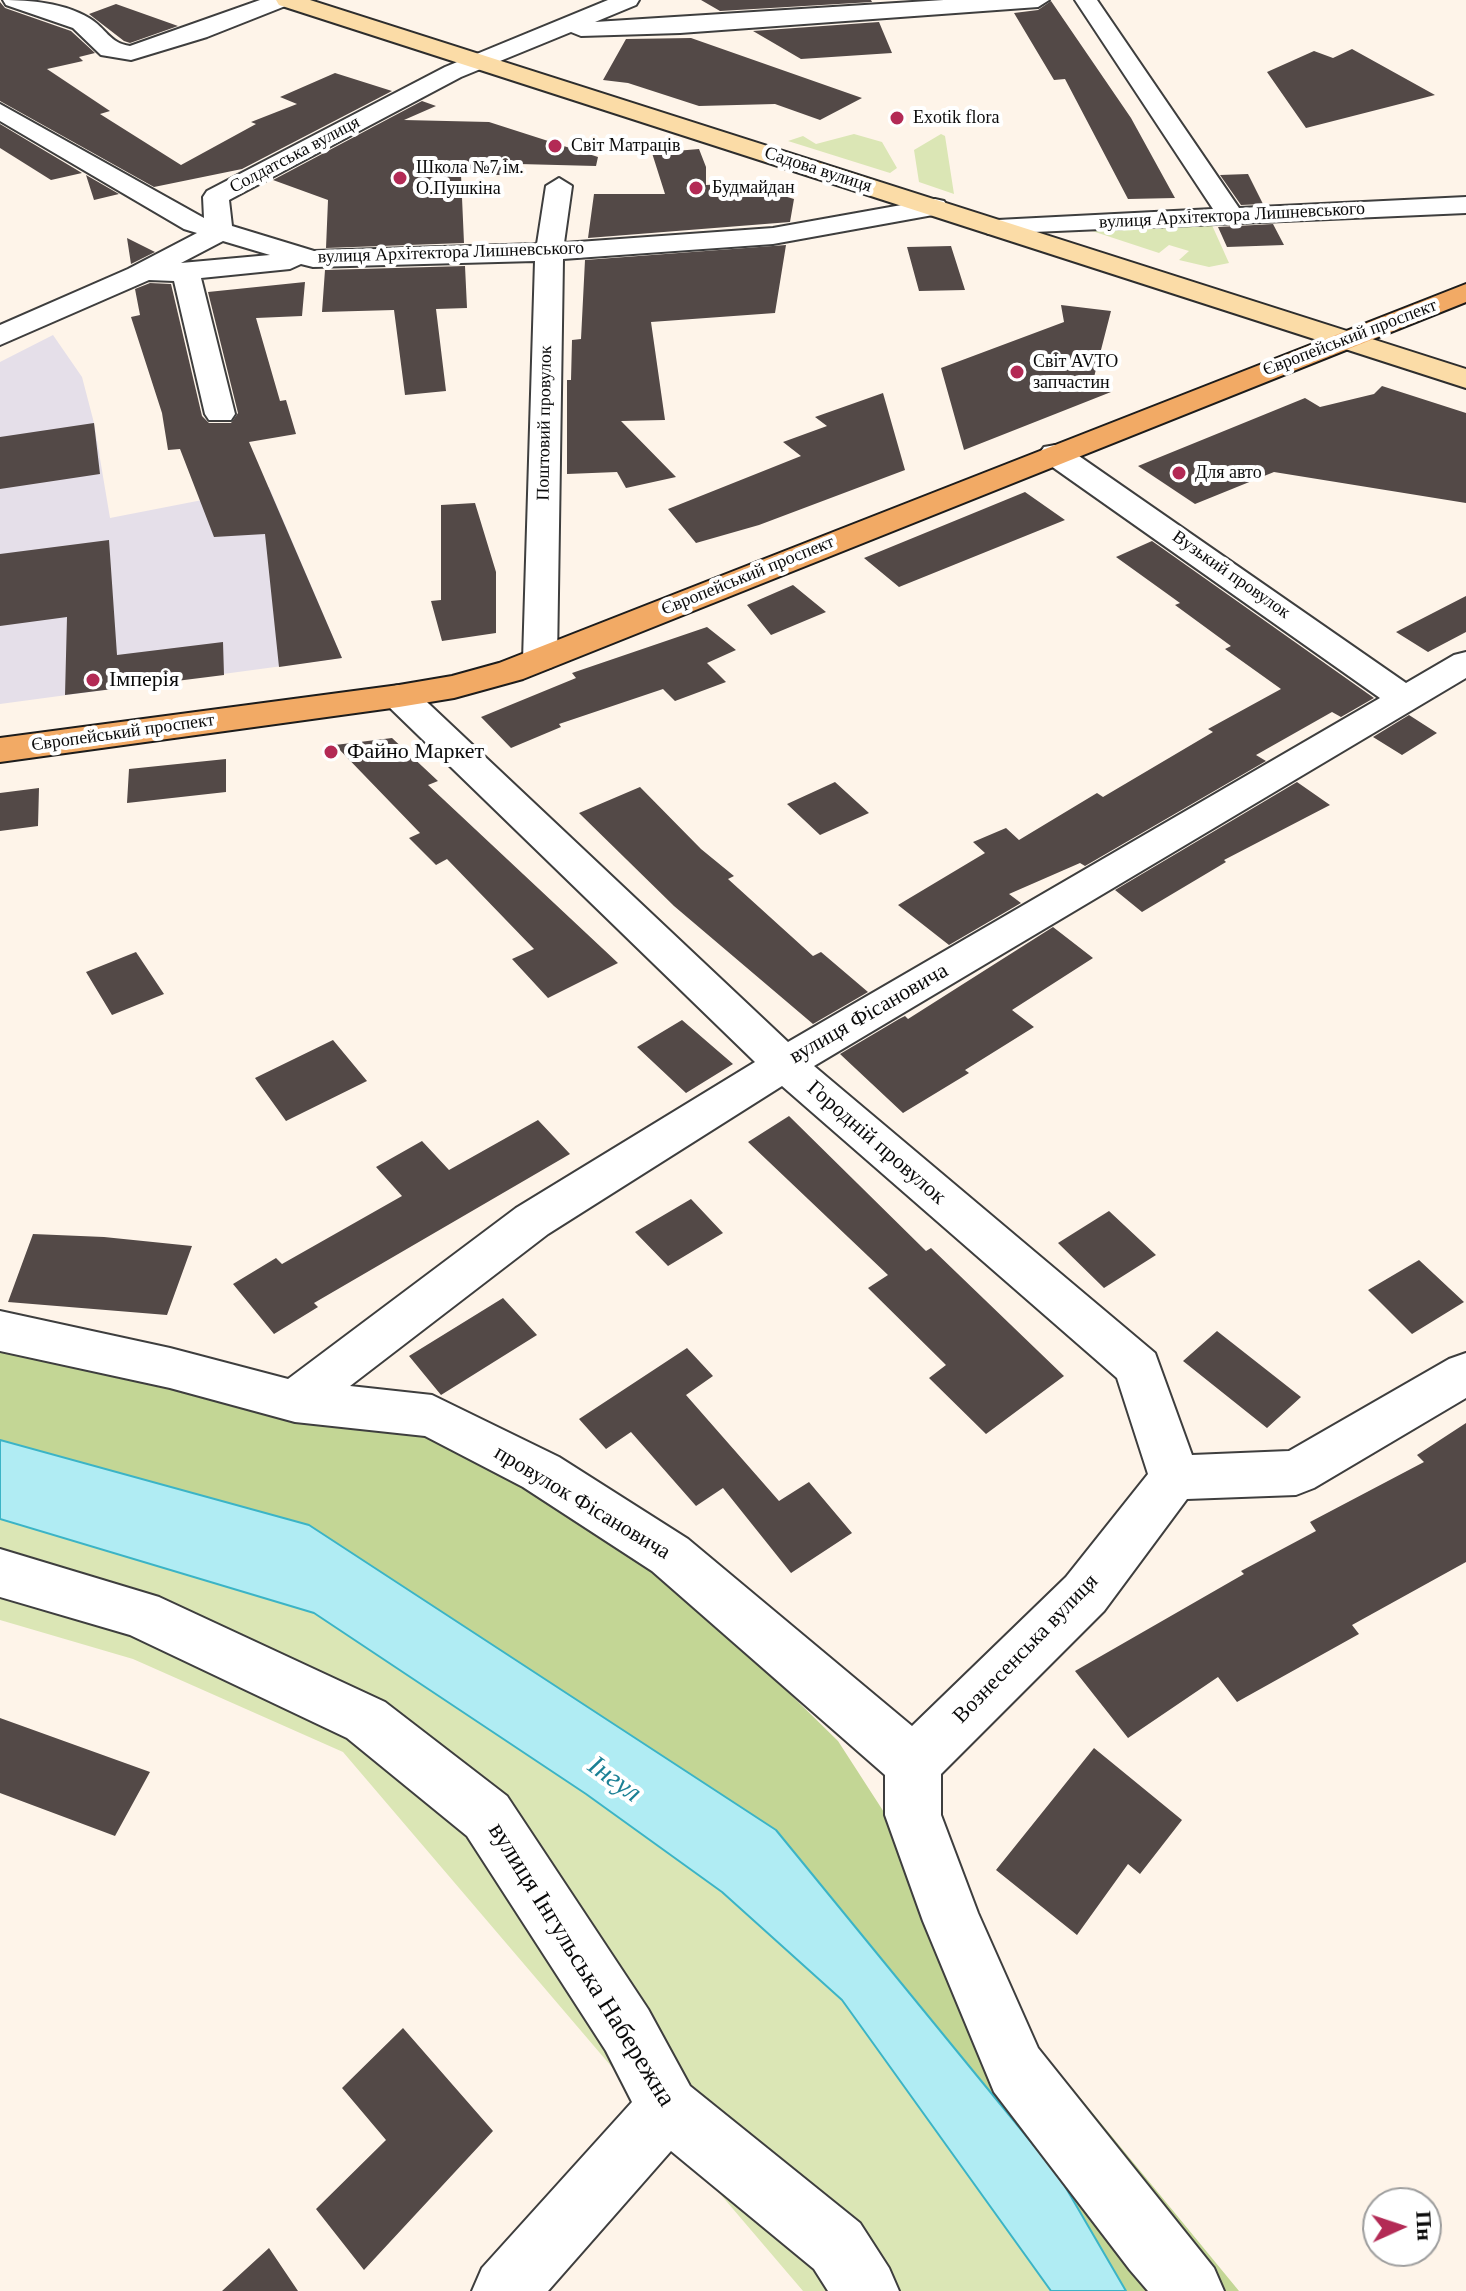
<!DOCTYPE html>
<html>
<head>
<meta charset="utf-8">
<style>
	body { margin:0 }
	#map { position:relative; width:1466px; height:2291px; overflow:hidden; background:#fef4e9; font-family:Georgia,serif }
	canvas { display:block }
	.north { position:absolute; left:1362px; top:2187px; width:80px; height:80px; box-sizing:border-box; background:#fff; border:2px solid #9d9d9d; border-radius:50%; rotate:87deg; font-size:22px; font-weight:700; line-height:32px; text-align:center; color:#0b0b0b }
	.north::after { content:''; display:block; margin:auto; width:28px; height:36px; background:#b32a55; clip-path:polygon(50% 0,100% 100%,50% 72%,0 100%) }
</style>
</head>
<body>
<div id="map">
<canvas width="1466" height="2291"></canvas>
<div class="north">Пн</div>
</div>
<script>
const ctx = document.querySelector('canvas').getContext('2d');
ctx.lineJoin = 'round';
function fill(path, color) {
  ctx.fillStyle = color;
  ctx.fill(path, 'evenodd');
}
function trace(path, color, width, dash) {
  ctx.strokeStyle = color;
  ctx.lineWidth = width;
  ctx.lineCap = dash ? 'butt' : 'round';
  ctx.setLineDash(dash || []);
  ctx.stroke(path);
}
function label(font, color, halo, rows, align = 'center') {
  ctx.font = font + ' Georgia,serif';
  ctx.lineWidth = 8;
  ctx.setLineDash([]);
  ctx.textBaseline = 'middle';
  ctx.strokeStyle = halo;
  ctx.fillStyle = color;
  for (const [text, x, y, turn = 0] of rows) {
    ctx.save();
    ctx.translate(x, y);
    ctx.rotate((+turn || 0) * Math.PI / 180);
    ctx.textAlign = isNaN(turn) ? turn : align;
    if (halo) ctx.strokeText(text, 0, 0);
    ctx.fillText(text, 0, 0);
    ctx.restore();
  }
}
const industrial = new Path2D(`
	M53,335L82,377L94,423L110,518L269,487L342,658L0,704V362Z`);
const green = new Path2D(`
	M854,134L882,142L897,168L890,173L788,141L803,136L816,144Z
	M941,134L945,136L954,194L919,182L914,150Z
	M1211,223L1229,263L1209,267L1179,260L1189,251L1169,245L1159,253L1086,229Z
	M0,1519L314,1613L586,1794L722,1892L842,2000L1051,2291H803L343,1752L133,1659L0,1620Z`);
const forest = new Path2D(`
	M0,1337L439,1433L634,1541L838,1741L1026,2032L1239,2291H1126L1059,2176L776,1830L309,1526L0,1440Z`);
const water = new Path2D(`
	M0,1440L309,1525L776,1830L1059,2176L1126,2291H1051L842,2000L722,1892L586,1794L314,1613L0,1519Z`);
const building = new Path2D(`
	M701,0H871L872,2L720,11Z
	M1051,1L1131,118L1175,198L1128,199L1065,79L1054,80L1014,13L1038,10Z
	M0,2L5,8L71,31L95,53L79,57L83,61L47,69L110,111L100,114L181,165L256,124L251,122L297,104L280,97L335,73L392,91L242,169L154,187L0,101Z
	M116,4L178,26L130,43L124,41L89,14Z
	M879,22L892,53L801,59L753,31Z
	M691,38L862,98L820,120L775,104L699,106L628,83L603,80L626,39Z
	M1352,49L1435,95L1306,128L1267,72L1314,51L1333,58Z
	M422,101L436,106L404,120L489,122L598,157L596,166L519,164L517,175H461L464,243L326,248L328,200L273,180Z
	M0,124L82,173L51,180L0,148Z
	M699,149L706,167V185L726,184L728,189L754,187L794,199L790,222L588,238L594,194H665L652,153Z
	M1248,174L1263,204L1241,205L1220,175Z
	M86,175L119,194L94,200Z
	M1273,224L1284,245L1227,247L1218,227Z
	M127,238L155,252L131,264Z
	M786,245L775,313L651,322L665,420L621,421L676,477L626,488L617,472L567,474V380H571L572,340L581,339L585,260Z
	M951,246L965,290L919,291L907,247Z
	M465,266L467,308L436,309L446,391L405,395L394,310L322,312L325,270Z
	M305,282L302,316L256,318L280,401L286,400L296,434L249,442L342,658L279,667L265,534L214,537L180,449L168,450L162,413L131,317L140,315L135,289L150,283L171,284L202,416L209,423H231L238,413L208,292Z
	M1061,305L1111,311L1093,381L1111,392L964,450L941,368L1064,322Z
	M1382,386L1466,413V503L1274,472L1195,504L1138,466L1305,398L1320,407L1374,394Z
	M883,393L905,470L759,525L696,543L668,509L801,456L783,442L827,426L815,417Z
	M94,423L100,474L0,489V437Z
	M1025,492L1065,520L899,587L864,558Z
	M475,503L496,572V633L442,641L431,601L441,600V505Z
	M109,540L117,655L223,642L224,675L65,695L67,617L0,626V554Z
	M1152,541L1374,698L1341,717L1332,712L1256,755L1266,761L1085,866L1080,863L1009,894L1021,903L949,945L898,905L985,853L973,842L1006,828L1019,840L1097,793L1103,797L1213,732L1208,729L1281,689L1225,649L1231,646L1175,605L1180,603L1116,557Z
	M793,585L826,612L771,635L747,605Z
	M1466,596V632L1428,652L1396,632Z
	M707,627L736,650L707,663L726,682L675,701L663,689L559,724L561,727L511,748L481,717L576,678L572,673Z
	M1409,715L1437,733L1402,755L1373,737Z
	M392,738L438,781L428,785L618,963L548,998L512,959L534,949L447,859L436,865L409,838L420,833L335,745Z
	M226,759V792L127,803L129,769Z
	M835,782L869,813L820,835L787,804Z
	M1297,782L1330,805L1224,860L1226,862L1142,912L1115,890Z
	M640,787L701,849L734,876L728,879L813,956L821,952L868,992L813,1024L674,906L579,813Z
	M39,788L38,826L0,831V793Z
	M1053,927L1093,958L1012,1010L1034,1027L965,1070L969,1073L903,1113L840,1054L899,1019L905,1016L908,1019Z
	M136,952L164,994L112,1015L86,972Z
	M682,1020L733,1064L686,1093L637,1047Z
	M333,1040L367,1081L286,1121L255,1078Z
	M789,1116L926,1251L931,1248L1064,1376L986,1434L929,1378L946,1365L868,1288L888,1275L748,1142Z
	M538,1120L570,1154L314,1303L318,1307L274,1334L233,1284L276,1258L282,1264L402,1196L376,1167L422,1141L449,1170Z
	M691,1199L723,1233L668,1266L635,1232Z
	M1109,1211L1156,1255L1104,1288L1058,1243Z
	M33,1234L104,1237L192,1246L167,1315L8,1302Z
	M1419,1260L1464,1302L1412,1334L1368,1290Z
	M503,1298L537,1335L441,1395L409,1356Z
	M1217,1331L1301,1397L1267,1428L1183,1361Z
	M687,1348L713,1376L686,1395L779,1501L809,1482L852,1533L791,1573L723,1488L696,1506L631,1432L606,1449L579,1419Z
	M1466,1423V1562L1352,1625L1359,1634L1237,1702L1218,1677L1128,1738L1075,1671L1244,1574L1241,1571L1316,1531L1310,1522L1424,1462L1417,1455Z
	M0,1718L150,1772L115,1836L0,1793Z
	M1094,1748L1182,1820L1140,1874L1128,1864L1077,1935L996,1870Z
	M403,2028L493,2131L364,2270L316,2209L386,2140L342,2088Z
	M269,2248L298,2291H222Z`);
const minor = new Path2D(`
	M3,0C31,0 64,3 89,18C106,28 109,43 130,46L260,0H291L288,5L207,37L131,60L101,55L73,28L6,5Z
	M608,0H639L636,5L595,22L944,0H1049L1038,7L680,33L581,36L571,32L461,77L229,200L232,226L314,251L537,244L546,186L559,178L572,186L564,243L773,228L935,199L944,201L948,207L944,213L773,244L563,259L557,660L552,667L540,671L528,667L523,660L535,261L313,267L301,264L290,269L201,278L235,414L231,420H209L205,414L174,281L149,280L0,345V325L128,269L197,233L184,229L0,121V104L204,218L203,197L207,191L445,67ZM223,241L270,255L181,263Z
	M1075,0H1097L1239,208L1466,197V213L988,234L984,228L988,222L997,220L1213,209Z
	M1055,445L1066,447L1406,683L1454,655L1466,652V678L814,1066L1155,1353L1192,1455L1289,1451L1449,1359L1466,1353V1398L1314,1488L1296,1495L1187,1499L1104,1611L941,1774V1815L978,1913L1038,2048L1214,2268L1224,2291H1148L1130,2270L994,2092L923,1921L885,1815V1775L652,1571L523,1487L425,1436L295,1422L170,1388L0,1351V1311L170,1348L288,1379L516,1208L755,1062L386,704L381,696L386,688L399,685L412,688L788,1042L1380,698L1044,461L1039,454L1044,447ZM782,1086L1117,1378L1148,1474L1066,1577L912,1726L688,1539L559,1457L432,1395L350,1386L548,1234Z
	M0,1549L159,1597L385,1702L507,1796L648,2009L690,2086L860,2223L889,2268L899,2291H828L814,2269L671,2151L548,2291H472L482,2268L632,2102L606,2051L467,1836L347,1738L130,1635L0,1597Z`);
const secondary = new Path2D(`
	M276,0H310L1466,369V388L279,5Z`);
const primary = new Path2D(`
	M1466,284V302L523,679L454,698L399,707L0,762V738L399,685L452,676L499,663Z`);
const markers = [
	[897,118,8,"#b32a55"],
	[555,146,8,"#b32a55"],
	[400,178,8,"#b32a55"],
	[696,188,8,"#b32a55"],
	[1017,372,8,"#b32a55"],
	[1179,473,8,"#b32a55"],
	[93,680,8,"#b32a55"],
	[331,752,8,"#b32a55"]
];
const farPoinames = [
	["Exotik flora",913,118],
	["Світ Матраців",571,146],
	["Школа №7 ім.",416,168],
	["О.Пушкіна",416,189],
	["Будмайдан",712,188],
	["Світ AVTO",1033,362],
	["запчастин",1033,383],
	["Для авто",1195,473]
];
const farStreetnames = [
	["Солдатська вулиця",295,155,-28],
	["Садова вулиця",818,170,18],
	["вулиця Архітектора Лишневського",1232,216,-3],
	["вулиця Архітектора Лишневського",451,253,-2],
	["Європейський проспект",1350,338,-21],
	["Поштовий провулок",545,423,-89],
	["Вузький провулок",1231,575,35],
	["Європейський проспект",748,576,-22],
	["Європейський проспект",123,733,-8]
];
const poiNames = [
	["Імперія",109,680],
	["Файно Маркет",347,752]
];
const streetNames = [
	["вулиця Фісановича",869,1014,-30],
	["Городній провулок",876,1143,41],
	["провулок Фісановича",582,1503,31],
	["Вознесенська вулиця",1026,1649,-46]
];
const nearStreetnames = [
	["вулиця Інгульська Набережна",581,1965,58]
];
const nearWaternames = [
	["Інгул",614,1780,36]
];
fill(industrial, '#e5dfe9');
fill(green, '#dbe6b5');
fill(forest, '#c3d695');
fill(water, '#b0ecf3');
trace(water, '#3bb4c6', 2);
fill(building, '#534947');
trace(minor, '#3e3e3e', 4);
trace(secondary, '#2d2d2d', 4);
trace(primary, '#1c1c1c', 4);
fill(minor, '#fff');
fill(secondary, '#fbdca7');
fill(primary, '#f2aa65');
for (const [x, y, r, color] of markers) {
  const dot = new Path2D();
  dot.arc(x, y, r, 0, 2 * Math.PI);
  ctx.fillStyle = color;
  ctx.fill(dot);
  trace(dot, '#fff', 3);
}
label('18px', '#0b0b0b', '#fff', farPoinames, 'left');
label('18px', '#0b0b0b', '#fff', farStreetnames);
label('22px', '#0b0b0b', '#fff', poiNames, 'left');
label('22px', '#0b0b0b', '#fff', streetNames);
label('26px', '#0b0b0b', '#fff', nearStreetnames);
label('italic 28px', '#1b8095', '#fff', nearWaternames);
</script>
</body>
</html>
